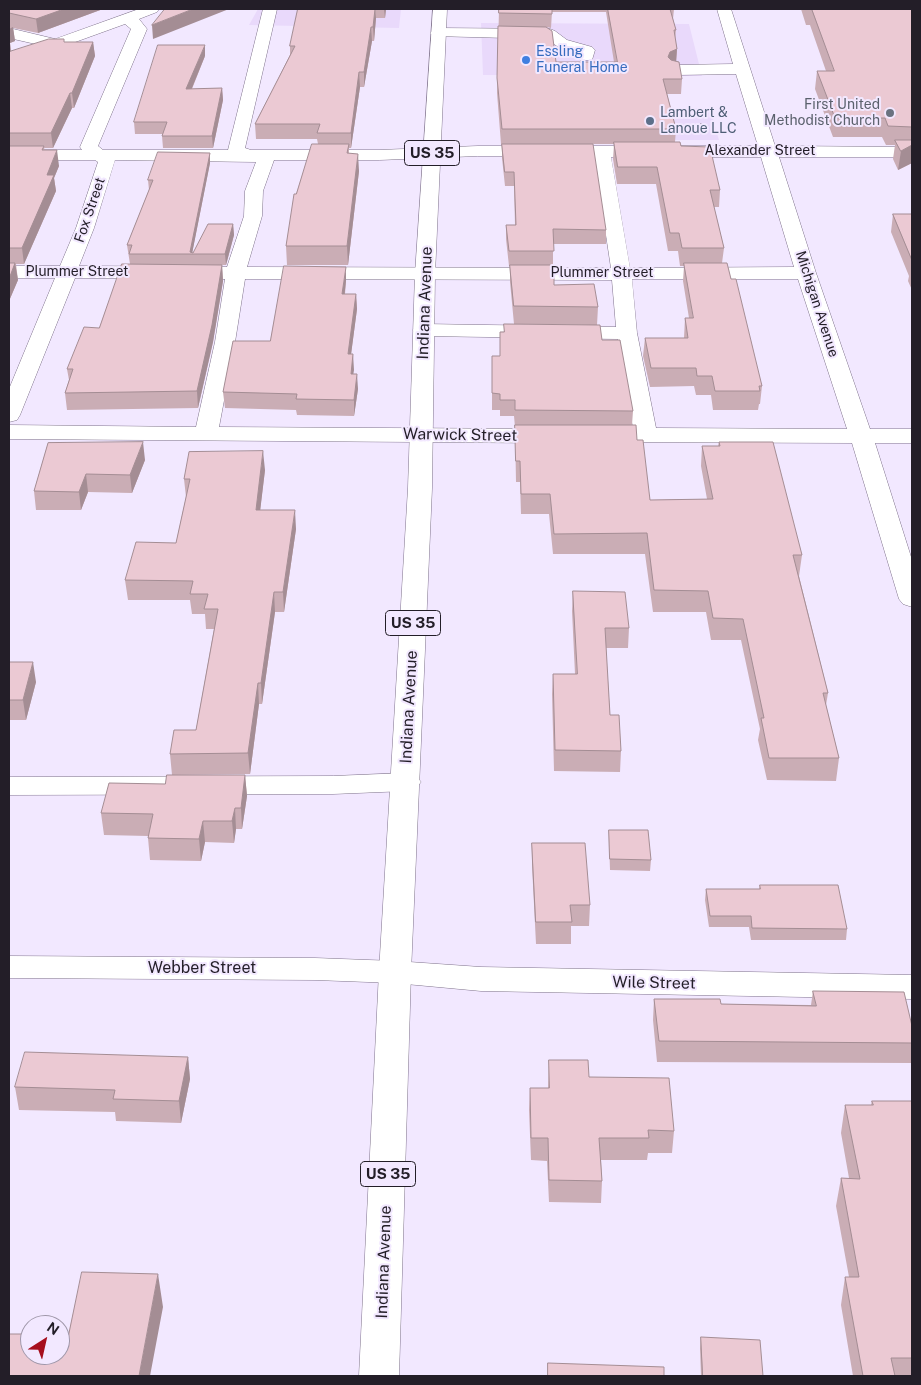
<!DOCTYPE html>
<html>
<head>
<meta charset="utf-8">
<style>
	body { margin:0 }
	#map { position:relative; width:921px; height:1385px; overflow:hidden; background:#f2e8ff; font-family:"Public Sans",sans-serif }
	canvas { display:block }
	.frame { position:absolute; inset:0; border:10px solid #231e28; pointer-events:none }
	.north { position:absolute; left:20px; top:1315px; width:50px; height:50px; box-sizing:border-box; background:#f2e8ff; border:1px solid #9f97a9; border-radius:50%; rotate:35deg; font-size:14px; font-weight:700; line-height:20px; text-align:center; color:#231e28 }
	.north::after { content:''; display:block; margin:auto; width:18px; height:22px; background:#a60e1d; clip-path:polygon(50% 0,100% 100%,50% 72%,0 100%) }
</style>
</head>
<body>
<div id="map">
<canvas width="921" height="1385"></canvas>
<div class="frame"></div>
<div class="north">N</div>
</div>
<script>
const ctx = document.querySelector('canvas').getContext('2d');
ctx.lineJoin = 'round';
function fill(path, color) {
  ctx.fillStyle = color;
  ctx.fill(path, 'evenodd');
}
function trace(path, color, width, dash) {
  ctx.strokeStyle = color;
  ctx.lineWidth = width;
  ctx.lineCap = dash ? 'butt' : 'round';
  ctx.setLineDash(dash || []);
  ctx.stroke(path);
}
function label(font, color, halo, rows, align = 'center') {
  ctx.font = font + ' "Public Sans",sans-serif';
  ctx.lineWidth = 4;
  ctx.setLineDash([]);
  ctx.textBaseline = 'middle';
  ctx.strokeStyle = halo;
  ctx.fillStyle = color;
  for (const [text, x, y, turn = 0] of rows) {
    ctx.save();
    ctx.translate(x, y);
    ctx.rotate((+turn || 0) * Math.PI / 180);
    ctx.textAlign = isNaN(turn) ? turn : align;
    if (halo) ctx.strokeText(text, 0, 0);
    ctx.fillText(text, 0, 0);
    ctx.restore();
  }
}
const built = new Path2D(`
	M258,9H401L399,28L249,25Z
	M481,23L689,24L702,76L483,75Z
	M586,108H710L719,140H591Z`);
const path = new Path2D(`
	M694,127L701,124L710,127`);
const minor = new Path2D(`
	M139,9H159L157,12L139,19L147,29L98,146L103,150H228L263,9H277L245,148L251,150H379L478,146H758L736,74L677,75L671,73L669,70L671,67L677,65L733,64L717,9H731L775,146L912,147V157H779L816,273L870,429H912V443H875L912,560V607L903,604L899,599L852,443L599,442L591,440L588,435L591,430L599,428H633L618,339L423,336L416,334L413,330L416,326L423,324L616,327L612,280L245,279L235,342L219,427L553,429L561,431L564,436L561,441L553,443L9,439V425L196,427L215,342L225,279L75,278L20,415L17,420L9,422V389L55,278H9V266H60L76,228L98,162L95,160H9V150H82L80,147L131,29L125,24L9,66V56L40,45L9,38V28L55,39ZM478,156H594L611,268L247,267L262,216L263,191L274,160H379ZM611,157H761L794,267L630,268ZM115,160L256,162L245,191L244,216L227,267L79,266L94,228ZM632,279H798L847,429L656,428L637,333Z
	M438,28L550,29L555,31L567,40L592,47L595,50L592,60H580L578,57L579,53L557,46L546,39L433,36L430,33L433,30Z
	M406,773L416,776L421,782L416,788L406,791L333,794L9,795V777L333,776Z
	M9,956L315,958L395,961L481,967L912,975V999L481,991L395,983L315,980L9,978Z`);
const major = new Path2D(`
	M433,9H447L435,274L432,488L411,972L399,1376H359L379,972L408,488L415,274Z`);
const wall = new Path2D(`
	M9,9H103L38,33L13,28L15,41L10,43L11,51L64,42H93L95,56L74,108H72L53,148H44L45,150L59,166L54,178L56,191L24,264H16L18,280L9,301Z
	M298,9H386L385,18H376L374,41H372L364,87H360L351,148H349V153L359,171L348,265H287L286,246L296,194L318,144L317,139H256L255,124L290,55V46Z
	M499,9H674L673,19L676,30L675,39L677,49L676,62L682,79L681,94H667L676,129L675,142L681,146L720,190L719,207H714L724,248L722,263L731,279L762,386L760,404H759L758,410H713L711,395H696L694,386L650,387L643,356L645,338H684L685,318H689L683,281L684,266H680L678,251H668L656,184H617L613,159L614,144H501L497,93ZM552,12H606L614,62H556L547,27L551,28Z
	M801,9H912V163L898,170L893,159L895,145H886L882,137H833L815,89L817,71H826L810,25H806Z
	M205,56L192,89L222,88L223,100L213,148H163L162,136L163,134H135L134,122Z
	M502,144L606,230V244H553V265L554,285L598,307L597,325L602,340L633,411L632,425L637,440L650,500L707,499L701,466L702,446H718L719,442L802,555L799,576L828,693L826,705L839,758L836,781L767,780L758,740L760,729L741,640H711L706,612H653L645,554H553L549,514H521L520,482H516L515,427L514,416H500V410H492V356H500V332L589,325L514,324L510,282V266H509L506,239V225H515L514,186H505L502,158Z
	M210,153V163L192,253L233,224L234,235L226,265H222L223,281L213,342L198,408L67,410L65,393L69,380L67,369L99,328L130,264L127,245L149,190L148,180Z
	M893,214H912V290L908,281L909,276L891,232Z
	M346,281L345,294H356L357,309L351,354H353V374L358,389L354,416L297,415L296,410L225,408L223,392L270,341Z
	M48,443L145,460L132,493L88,492L81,510H36L34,491Z
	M265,470L260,510L296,529L284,612H275L262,704H259L250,774L172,775L170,754L196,730L214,629H206L205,614H192L190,600H128L125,580L176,543L186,497L184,479Z
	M573,591L629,628L628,648H606L610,715L621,751L620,772L554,771L552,694L553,674H575L572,611Z
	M9,662L36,682L26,720H9Z
	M245,775L247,796L242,829H236L234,843L205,842L201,861L150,860L148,838V836L104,835L101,813L165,784Z
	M609,830L651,860L650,871L610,870L609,841Z
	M532,843L590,905L589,926H571V944H536L532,865Z
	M760,885L847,929L846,940H751L749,927H709L705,900L706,889H759Z
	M813,991L912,1026V1063L657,1062L653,1020L654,999L721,1004L811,1005Z
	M188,1057L190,1079L181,1123L116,1121L115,1112L19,1110L15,1087Z
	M549,1060L589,1077L674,1131L672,1153H648L647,1160H601L602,1181L601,1203L549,1202L547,1161L531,1160L529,1110L530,1088H548Z
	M872,1101H912V1376H853L841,1305L845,1277H849L836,1206L841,1178H849L841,1133L845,1105H871Z
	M701,1337L763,1376H701L700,1348Z`);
const shadedWall = new Path2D(`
	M64,9H103L38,33L36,19Z
	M193,9H229L153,39L152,25Z
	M375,9L376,18L374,41L373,27Z
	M384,9H386L385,18Z
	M13,27L15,41L10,43L11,53L9,55V29Z
	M371,27L372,41L364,87V72Z
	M93,42L95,56L74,108L72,93Z
	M205,45V56L187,100L186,89Z
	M677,49L676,63L669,66L668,57L670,52Z
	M359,72L360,87L351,148V133Z
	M222,88L223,100L213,148L212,136Z
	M70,93L72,108L53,148L51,133Z
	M912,145V163L898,170L901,151Z
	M57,150L59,166L54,178L56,191L24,264L22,248L47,175Z
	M210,153V163L192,254L190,252Z
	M358,154L359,171L348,265L347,246Z
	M233,224L234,235L226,265L225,254Z
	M15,263L18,280L9,301V279Z
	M222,265L223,281L213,342L198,408L197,391Z
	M346,267V281L343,308L342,294Z
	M356,294L357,309L349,370L348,354Z
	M353,354L354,370L351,389V374Z
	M357,374L358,389L354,416V400Z
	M143,442L145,460L132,493L130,475Z
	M263,451L265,470L258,529L256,510Z
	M86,474L88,492L81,510L79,492Z
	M295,510L296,529L284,612L283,592Z
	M274,592L275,612L262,704L261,683Z
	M33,662L36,682L26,720L23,700Z
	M258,683L259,704L250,774L248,753Z
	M245,775L247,796L242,829L241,808Z
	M235,808L236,829L234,843L232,821Z
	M203,821L205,842L201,861L199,839Z
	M188,1057L190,1079L181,1123L179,1101Z
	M158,1274L163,1307L150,1376H139Z`);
const building = new Path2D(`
	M9,9H64L36,19L9,13Z
	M165,9H193L152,25Z
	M298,9H375L373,27H371L364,72H359L351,133H317L320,124H255L295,46H290Z
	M499,9H552V14L499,13Z
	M608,9H670L676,30H674L677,49L670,52L668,57L671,60L679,62L682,79H663L676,129H502L497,78L498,26L546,27L552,31L556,62H617Z
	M812,9H912V127L888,126L885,118H835L817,71H834Z
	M49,39H64V42H93L72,93H70L51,133H9V52Z
	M158,45H205L186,89L222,88L212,136H162L167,122H134Z
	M895,140H912V145L901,151Z
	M614,142H680L681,146L710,147L720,190H710L724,248H682L679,233H670L657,167H618Z
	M312,144H349L347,153L358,154L347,246H286L294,194H296Z
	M502,144H593L606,230L553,229L554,251H509L506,225H516L514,172H505Z
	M9,146H44L42,150H57L47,175H54L22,248H9Z
	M158,152L210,153L190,252L193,253L208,224H233L225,254H129L132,245H127L153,180H148Z
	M893,214H912V260Z
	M9,263H15L9,279Z
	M684,263H727L731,279H736L762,386H759L760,391H715L712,376H697L696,368H651L645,338H688L685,318H693Z
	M122,264L222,265L212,325L197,391L65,393L73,369H67L84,327L99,328Z
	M510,265H554V285L594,284L598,307L514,306Z
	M284,266L346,267L342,294H356L348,354H353L351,374H357L354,400L296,399L297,394L223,392L233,341H270Z
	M504,324L600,325L602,340H620L633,411L515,410V400H500V394L492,393V356H500V332H504Z
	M515,425H636L637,440H643L650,500L713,499L702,446H720L719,442H773L802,555H793L828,693H823L839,758H769L761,718H764L743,619L713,618L708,591L654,590L647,533L554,534L550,494H521L520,461H516Z
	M143,442L130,475L86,474L79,492L34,491L48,443Z
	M263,451L256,510H295L283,592H274L261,683H258L248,753L170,754L174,730H196L218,609H204L208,594H190L193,581L125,580L136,542L176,543L190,479H184L189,452Z
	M573,591L625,592L629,628H605L610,715H619L621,751L555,750L553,674H577Z
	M9,662H33L23,700H9Z
	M167,775H245L241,808H235L232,821H203L199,839L148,838L153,814L101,813L109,783L165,784Z
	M609,830H648L651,860L610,859Z
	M532,843H585L590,905H570L572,922H536Z
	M760,885H838L847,929L752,928L751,916H710L706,889H760Z
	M813,991L904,992L912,1026V1043L659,1041L654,999H720L721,1004L816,1006Z
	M25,1052L188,1057L179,1101L113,1099L115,1090L15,1087Z
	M549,1060H588L589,1077L669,1078L674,1131L648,1130L649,1138H599L602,1181L549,1180L548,1138H531L530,1088H549Z
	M872,1101H912V1358H891L895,1376H863L845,1277H859L841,1178L860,1179L845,1105H873Z
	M82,1272L158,1274L139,1376H9V1334H30V1355H60V1335L68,1336Z
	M701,1337L760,1340L763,1376H703Z
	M548,1363L664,1367V1376H548Z`);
const markers = [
	[526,60,5,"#3f7fe0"],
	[890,113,5,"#6b7280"],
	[650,121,5,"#5c6f8a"]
];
const farShopnames = [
	["Essling",536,52],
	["Funeral Home",536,68]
];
const farWorshipnames = [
	["First United",880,105],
	["Methodist Church",880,121]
];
const farServicenames = [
	["Lambert &",660,113],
	["Lanoue LLC",660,129]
];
const farStreetnames = [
	["Alexander Street",760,151],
	["Fox Street",90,210,-71],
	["Plummer Street",77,272],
	["Plummer Street",602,273],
	["Michigan Avenue",817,304,72]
];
const shields = [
	[432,153,55],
	[413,623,55],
	[388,1174,55]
];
const shieldNames = [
	["US 35",432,153],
	["US 35",413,623],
	["US 35",388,1174]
];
const streetNames = [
	["Indiana Avenue",425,303,-88],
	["Warwick Street",460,435,1],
	["Indiana Avenue",409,707,-87],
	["Webber Street",202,968],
	["Wile Street",654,983,1],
	["Indiana Avenue",384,1262,-88]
];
fill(built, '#e9d9fb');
trace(minor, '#7f738c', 1);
trace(major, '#7f738c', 1);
trace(path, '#9f97a9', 2, [1, 2.5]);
fill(minor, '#fff');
fill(major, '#fff');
fill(wall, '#caadb5');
fill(shadedWall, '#a48d94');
fill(building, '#ebc9d3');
trace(building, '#a48d94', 1);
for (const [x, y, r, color] of markers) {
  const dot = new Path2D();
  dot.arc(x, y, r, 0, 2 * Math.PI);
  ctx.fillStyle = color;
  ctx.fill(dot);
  trace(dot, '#f2e8ff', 2);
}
label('14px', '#366cbe', '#f2e8ff', farShopnames, 'left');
label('14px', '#5b616d', '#f2e8ff', farWorshipnames, 'right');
label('14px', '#4e5e75', '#f2e8ff', farServicenames, 'left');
label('14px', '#231e28', '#f2e8ff', farStreetnames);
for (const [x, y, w] of shields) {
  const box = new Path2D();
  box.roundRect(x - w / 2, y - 12.5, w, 25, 4);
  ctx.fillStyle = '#f2e8ff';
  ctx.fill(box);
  trace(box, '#231e28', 1);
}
label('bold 15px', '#231e28', null, shieldNames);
label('16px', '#231e28', '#f2e8ff', streetNames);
</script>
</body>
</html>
